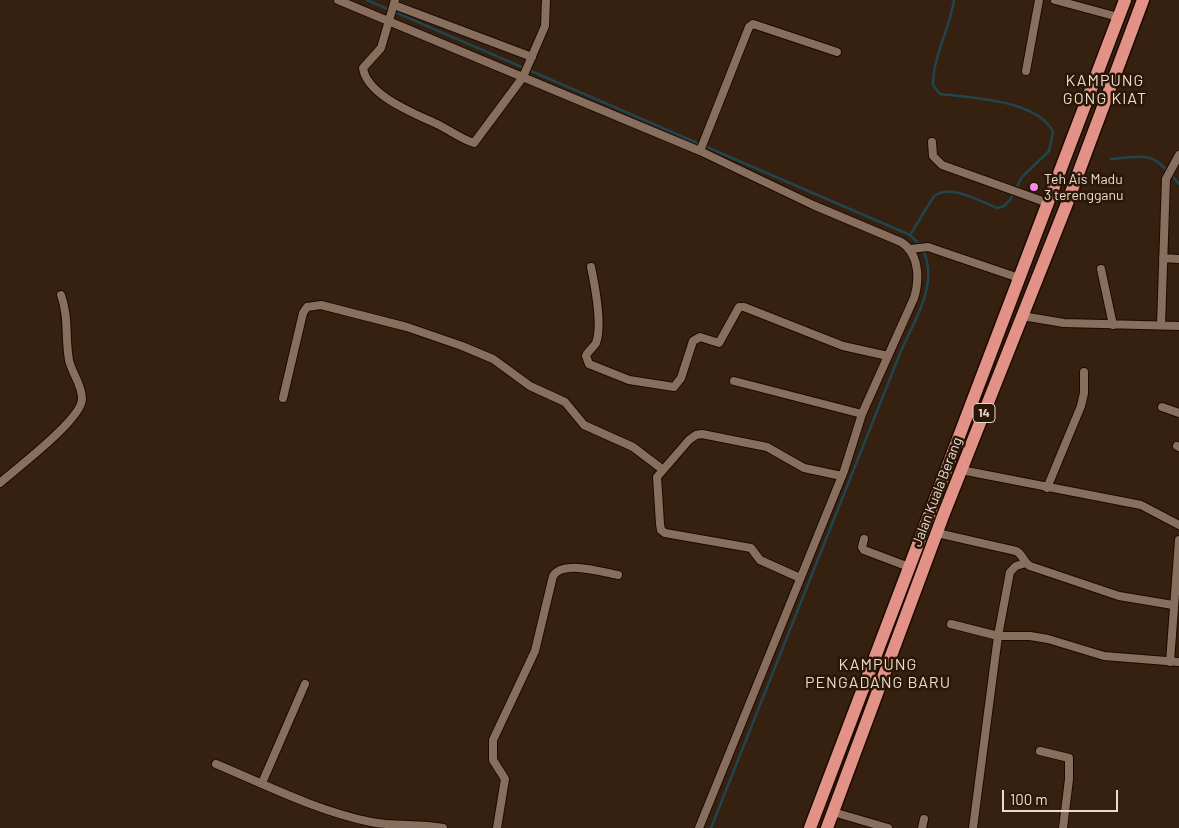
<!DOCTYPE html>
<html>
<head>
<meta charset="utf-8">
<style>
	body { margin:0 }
	#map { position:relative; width:1179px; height:828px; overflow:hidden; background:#362010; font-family:Barlow,sans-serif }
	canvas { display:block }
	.scale { position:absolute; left:1002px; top:790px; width:116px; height:22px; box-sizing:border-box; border:2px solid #eadbd1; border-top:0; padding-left:6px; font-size:15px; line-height:18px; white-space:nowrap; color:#eadbd1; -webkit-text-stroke:4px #2b1707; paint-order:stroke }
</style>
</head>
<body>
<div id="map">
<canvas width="1179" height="828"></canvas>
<div class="scale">100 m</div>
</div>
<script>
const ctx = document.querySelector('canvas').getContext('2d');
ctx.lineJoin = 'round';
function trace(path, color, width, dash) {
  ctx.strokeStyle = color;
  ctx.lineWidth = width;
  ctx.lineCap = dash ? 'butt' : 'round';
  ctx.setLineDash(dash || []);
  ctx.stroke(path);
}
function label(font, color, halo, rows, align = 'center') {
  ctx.font = font + ' Barlow,sans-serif';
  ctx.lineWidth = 5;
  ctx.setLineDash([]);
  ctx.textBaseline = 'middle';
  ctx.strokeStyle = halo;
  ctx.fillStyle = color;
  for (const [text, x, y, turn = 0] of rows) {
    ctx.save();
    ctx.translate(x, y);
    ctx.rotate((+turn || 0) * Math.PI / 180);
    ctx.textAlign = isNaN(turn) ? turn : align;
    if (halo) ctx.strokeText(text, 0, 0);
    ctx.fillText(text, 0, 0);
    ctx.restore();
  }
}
const stream = new Path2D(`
	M367,0L910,235L920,245
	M1111,159C1152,156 1151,151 1179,184
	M910,235L934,196C952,184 979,201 997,208L1004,206L1010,200L1022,177L1049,151L1053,132C1038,100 972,98 940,94L933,85C933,55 950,29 954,0
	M711,828L901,351C915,319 939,284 923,250`);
const minor = new Path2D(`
	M338,0L700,151L813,205L901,242C919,253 920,279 914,298L862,414L844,471L699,828
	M395,0L381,48L363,68C367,96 416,114 439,125C451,131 461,139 474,143L523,77L545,26L546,0
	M1055,0L1118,17
	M394,5L532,57
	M1026,71L1039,0
	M932,142L933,156L942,165L1048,203
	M700,151L749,27L753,24L837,52
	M910,249L928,247L1019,278
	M1163,258L1179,259
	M591,267C595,286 603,325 596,343C593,348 588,351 586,356L589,364L629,380L674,387L681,378L693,341L700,337L719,343L739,307H744L843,346L888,356
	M1101,269L1113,325
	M1022,316L1064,323L1179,326
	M1161,325L1166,179L1179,155
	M734,381L862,414
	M283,398L303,313L307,307L321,305L407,327L462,346L493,359L530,386L565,402L584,425L633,447L662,469
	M1162,407L1179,413
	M1177,446L1179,447
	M961,470L1141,505L1179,525
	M0,483C17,468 82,419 82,399C82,384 72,374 69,360C65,338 69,317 61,295
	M1047,488L1081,406L1084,393V372
	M937,533L1016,551C1023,554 1023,562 1030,566L1119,596L1173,605
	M864,539L862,547L864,550L909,567
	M800,578L760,560L751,548L665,533L661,530L660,524L657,477L689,440L696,435L702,434L767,447L804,468L842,476
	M951,624L998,636L1010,572L1016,566L1026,563
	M1170,662L1179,540
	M1040,751L1069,758V779L1063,828
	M216,764C266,785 317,811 371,822C395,827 419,823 443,828
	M262,783L305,684
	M833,812L888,828
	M497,828L505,779L493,760V740L535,651L553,576C563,560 602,572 618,575
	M922,828L924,819
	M973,828L998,636H1030L1048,639L1104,656L1179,662`);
const trunk = new Path2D(`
	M810,828L1125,0
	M827,828L943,516L1066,206L1143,0`);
const markers = [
	[1034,187,5,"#f788ec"]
];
const shields = [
	[984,413,22]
];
const shieldNames = [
	["14",984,413]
];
const poiNames = [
	["Teh Ais Madu",1044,179],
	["3 terengganu",1044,195]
];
const streetNames = [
	["Jalan Kuala Berang",937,492,-69]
];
const quarterNames = [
	["KAMPUNG",1105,81],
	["GONG KIAT",1105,99],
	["KAMPUNG",878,665],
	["PENGADANG BARU",878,683]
];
trace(stream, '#20454c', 2.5);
trace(minor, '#1c0900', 10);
trace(trunk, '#1c0900', 15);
trace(minor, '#886f5d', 8);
trace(trunk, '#e29286', 12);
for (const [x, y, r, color] of markers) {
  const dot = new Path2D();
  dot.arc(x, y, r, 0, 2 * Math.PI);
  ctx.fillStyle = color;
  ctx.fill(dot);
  trace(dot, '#2b1707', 2);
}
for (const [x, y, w] of shields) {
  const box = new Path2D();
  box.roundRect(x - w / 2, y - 9.5, w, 19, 4);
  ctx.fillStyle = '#2b1707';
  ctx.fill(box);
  trace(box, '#eadbd1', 1);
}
label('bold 12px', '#eadbd1', null, shieldNames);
label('14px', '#eadbd1', '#2b1707', poiNames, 'left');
label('14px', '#eadbd1', '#2b1707', streetNames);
ctx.letterSpacing = '1px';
label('16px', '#eadbd1', '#2b1707', quarterNames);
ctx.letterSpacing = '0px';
</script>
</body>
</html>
